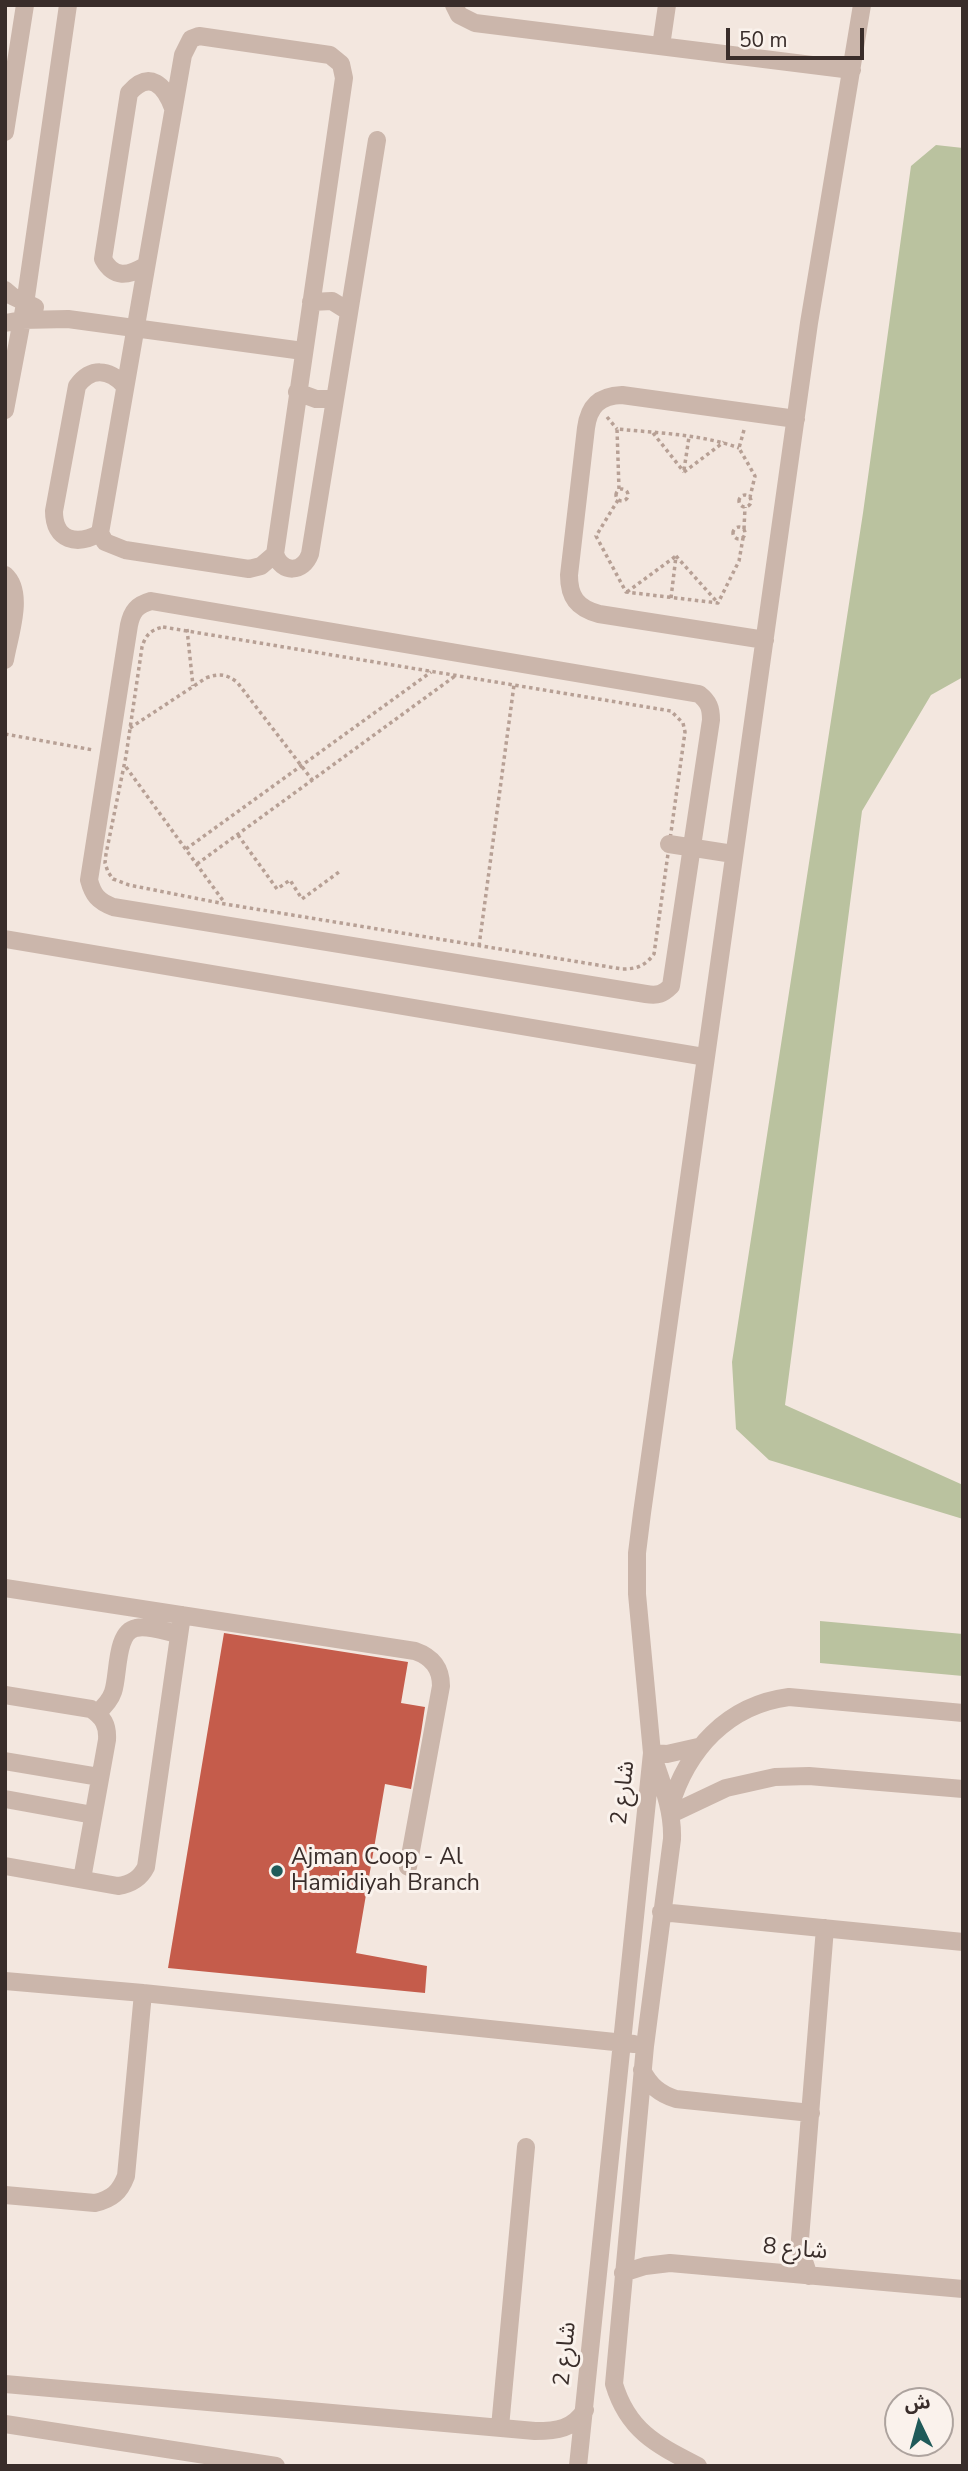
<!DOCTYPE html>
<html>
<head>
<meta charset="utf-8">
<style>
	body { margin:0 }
	#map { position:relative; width:968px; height:2471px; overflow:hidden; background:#f3e7df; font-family:"Nunito Sans","Noto Sans Arabic",sans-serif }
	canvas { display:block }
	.frame { position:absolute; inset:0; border:7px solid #392d2a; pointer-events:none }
	.north { position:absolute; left:884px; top:2387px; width:70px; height:70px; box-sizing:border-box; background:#faf2ec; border:2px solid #ada39e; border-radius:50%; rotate:355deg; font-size:19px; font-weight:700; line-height:28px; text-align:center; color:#392d2a }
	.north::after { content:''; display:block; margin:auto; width:24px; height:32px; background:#1f5a59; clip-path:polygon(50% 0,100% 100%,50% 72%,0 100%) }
	.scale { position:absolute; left:726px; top:28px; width:138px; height:32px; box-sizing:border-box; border:4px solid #392d2a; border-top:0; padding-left:9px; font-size:21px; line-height:24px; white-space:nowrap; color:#392d2a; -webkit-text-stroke:5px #faf2ec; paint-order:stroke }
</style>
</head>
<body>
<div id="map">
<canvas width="968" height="2471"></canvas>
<div class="frame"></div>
<div class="north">ش</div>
<div class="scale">50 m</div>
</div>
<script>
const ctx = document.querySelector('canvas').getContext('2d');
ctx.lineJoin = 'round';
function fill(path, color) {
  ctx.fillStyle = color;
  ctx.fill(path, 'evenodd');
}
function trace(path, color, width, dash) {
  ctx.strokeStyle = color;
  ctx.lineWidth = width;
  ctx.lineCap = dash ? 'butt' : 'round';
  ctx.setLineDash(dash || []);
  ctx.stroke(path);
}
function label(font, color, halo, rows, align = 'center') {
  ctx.font = font + ' "Nunito Sans","Noto Sans Arabic",sans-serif';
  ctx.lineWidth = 6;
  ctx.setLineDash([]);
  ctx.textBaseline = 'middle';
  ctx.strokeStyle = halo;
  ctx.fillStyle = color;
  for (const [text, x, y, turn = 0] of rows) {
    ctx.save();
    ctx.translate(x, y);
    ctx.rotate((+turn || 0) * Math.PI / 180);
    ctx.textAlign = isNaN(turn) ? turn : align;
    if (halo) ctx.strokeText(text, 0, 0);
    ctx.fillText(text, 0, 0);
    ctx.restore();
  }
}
const green = new Path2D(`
	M936,145L963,148V677L931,695L862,811L785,1405L963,1485V1519L769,1460L736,1429L732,1362L863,513L911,166Z
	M820,1621L963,1634V1676L820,1663Z`);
const building = new Path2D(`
	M224,1633L408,1662L401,1703L425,1707L421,1733L411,1789L385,1784L356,1953L427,1966L425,1993L168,1968Z`);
const path = new Path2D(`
	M607,417L617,429
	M744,430L739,448L755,476L750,497
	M653,433L684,472
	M684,470L689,437
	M684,472L724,442
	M616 495a6 6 0 1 1 12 0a6 6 0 1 1-12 0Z
	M619,489L617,429C657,433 701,434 739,448
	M739 501a6 6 0 1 1 12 0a6 6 0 1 1-12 0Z
	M618,500L596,536L626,592L718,603L739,561L743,538
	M733 533a6 6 0 1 1 12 0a6 6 0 1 1-12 0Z
	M744,529L745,507
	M676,556L718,603
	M627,592L676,556
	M671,598L676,556
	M163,627L671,711L683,723L685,732L654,954C645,966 637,969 622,969L225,904L129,885L113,879L108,872L105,863L106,854L126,756L142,647C146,634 151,630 163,627Z
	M187,629L193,686
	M130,728L206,678C219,673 226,674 237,682L313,781
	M5,734L93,750
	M126,767L224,902
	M238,835L277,889L290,880L302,899L339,872
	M186,849L431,672
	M197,864L455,676
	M479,946L514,685`);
const minor = new Path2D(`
	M454,5L459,15L475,23L852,70
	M199,36L330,55L341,64L344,78L275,554L261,566L249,569L125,550L105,542L100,533L183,55L191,39Z
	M661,46L667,5
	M5,132L25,5
	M145,266C128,276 114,279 103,259L129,93C150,69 165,86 173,108
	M5,290L12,296L35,307
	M311,302L332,301L348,311
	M5,323L22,320L68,319L303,351
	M297,392L316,399H334
	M5,410L25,304L68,5
	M100,533C77,546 54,541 54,511L77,386C91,367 109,369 124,385
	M275,554C282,574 303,573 310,554L377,140
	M5,575C25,593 9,636 5,660
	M151,601L699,694C709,702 711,708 711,720L671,986C663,994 658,996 646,994L113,907C98,901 93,895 89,880L129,625C132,611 137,605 151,601Z
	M765,640L599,614C577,608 569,597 569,575L586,428C589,406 599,396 622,395L796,419
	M669,844L733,854
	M5,939L705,1057
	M5,1588L415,1651C432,1657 441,1668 441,1686L408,1867
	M5,1695L91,1709C103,1717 108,1725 107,1740L82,1879
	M97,1713C104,1707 110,1701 113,1692C119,1675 115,1632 136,1628C148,1625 167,1632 179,1634
	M652,1753L667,1754L698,1747
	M654,1760C663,1786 673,1811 672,1839L645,2046L614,2384C628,2431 657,2445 698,2466
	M5,1761L100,1777
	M5,1799L93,1815
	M670,1807C687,1750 727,1705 789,1697L963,1713
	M671,1814L726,1788L775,1777L809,1776L963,1789
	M5,1866L118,1886C131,1884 140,1879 146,1867L182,1615
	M661,1912L963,1942
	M5,1981L143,1993L634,2044
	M642,2070C650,2086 660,2094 676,2099L811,2113
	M5,2195L95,2203C112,2199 120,2192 126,2176L143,1993
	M623,2273L645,2266L670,2263L963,2289
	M809,2276L801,2252L800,2239L825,1928
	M5,2384L535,2431C557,2431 573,2429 585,2410
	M5,2424L276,2466
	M500,2427L526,2147
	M578,2466L652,1753L637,1594V1553L642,1513L809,323L862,5`);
const markers = [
	[277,1871,7,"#1f5a59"]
];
const streetNames = [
	["شارع 2",624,1793,-83],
	["شارع 8",795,2250,5],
	["شارع 2",566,2354,-84]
];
const poiNames = [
	["Ajman Coop - Al",291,1858],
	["Hamidiyah Branch",291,1884]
];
fill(green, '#bac29f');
fill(building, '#c55c4b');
trace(path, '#b7a095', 3.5, [3.5, 3.5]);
trace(minor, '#cbb6ab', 18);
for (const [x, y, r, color] of markers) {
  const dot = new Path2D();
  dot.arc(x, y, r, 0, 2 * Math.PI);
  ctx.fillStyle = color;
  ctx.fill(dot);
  trace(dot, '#faf2ec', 2.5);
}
label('23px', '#392d2a', '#faf2ec', streetNames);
label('23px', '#392d2a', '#faf2ec', poiNames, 'left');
</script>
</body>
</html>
